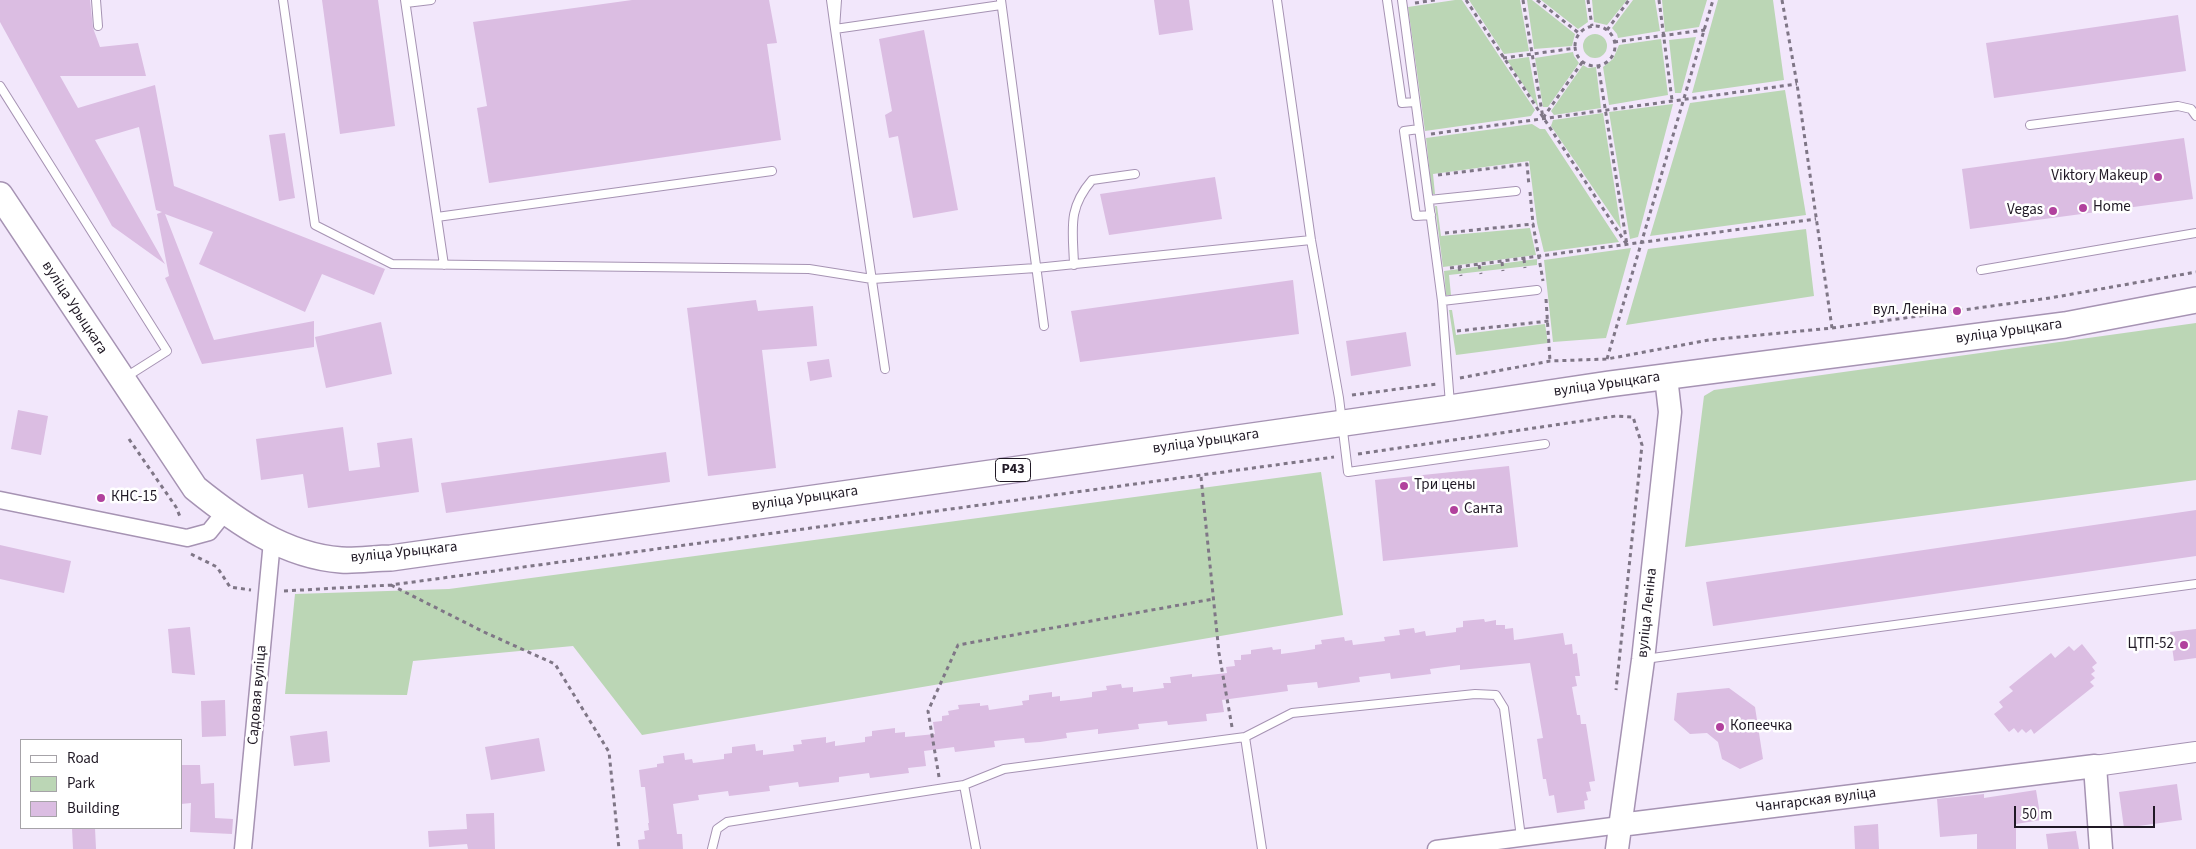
<!DOCTYPE html>
<html>
<head>
<meta charset="utf-8">
<style>
	body { margin:0 }
	#map { position:relative; width:2196px; height:849px; overflow:hidden; background:#f2e7fb; font-family:"Source Sans 3",sans-serif }
	canvas { display:block }
	.legend { position:absolute; left:20px; top:739px; width:162px; height:90px; box-sizing:border-box; background:#fff; border:1px solid #a6a3a8; margin:0; padding:6px 9px; list-style:none; font-size:15px; color:#201925 }
	.legend li { display:flex; align-items:center; gap:10px; height:25px }
	.legend b { width:25px; border:1px solid #a6a3a8 }
	.scale { position:absolute; left:2014px; top:806px; width:141px; height:22px; box-sizing:border-box; border:2px solid #201925; border-top:0; padding-left:6px; font-size:15px; line-height:18px; white-space:nowrap; color:#201925; -webkit-text-stroke:4px #fff; paint-order:stroke }
</style>
</head>
<body>
<div id="map">
<canvas width="2196" height="849"></canvas>
<ul class="legend">
<li><b style="height:6px;background:#fff"></b>Road</li>
<li><b style="height:14px;background:#bbd6b5"></b>Park</li>
<li><b style="height:14px;background:#dbbde2"></b>Building</li>
</ul>
<div class="scale">50 m</div>
</div>
<script>
const ctx = document.querySelector('canvas').getContext('2d');
ctx.lineJoin = 'round';
function fill(path, color) {
  ctx.fillStyle = color;
  ctx.fill(path, 'evenodd');
}
function trace(path, color, width, dash) {
  ctx.strokeStyle = color;
  ctx.lineWidth = width;
  ctx.lineCap = dash ? 'butt' : 'round';
  ctx.setLineDash(dash || []);
  ctx.stroke(path);
}
function label(font, color, halo, rows, align = 'center') {
  ctx.font = font + ' "Source Sans 3",sans-serif';
  ctx.lineWidth = 5;
  ctx.setLineDash([]);
  ctx.textBaseline = 'middle';
  ctx.strokeStyle = halo;
  ctx.fillStyle = color;
  for (const [text, x, y, turn = 0] of rows) {
    ctx.save();
    ctx.translate(x, y);
    ctx.rotate((+turn || 0) * Math.PI / 180);
    ctx.textAlign = isNaN(turn) ? turn : align;
    if (halo) ctx.strokeText(text, 0, 0);
    ctx.fillText(text, 0, 0);
    ctx.restore();
  }
}
const green = new Path2D(`
	M1455,0H1462L1535,110L1531,116L1425,131L1408,7Z
	M1469,0H1520L1529,51L1504,54Z
	M1527,0H1532L1575,34L1572,46L1534,49Z
	M1541,0H1585L1588,22L1578,29Z
	M1592,0H1627L1607,25L1594,22Z
	M1633,0H1655L1660,31L1618,38L1617,34L1612,28Z
	M1662,0H1707L1699,27L1665,32Z
	M1718,0H1773L1784,80L1692,93Z
	M1583 46a12 12 0 1 1 24 0a12 12 0 1 1-24 0Z
	M1696,37L1681,93H1675L1669,40Z
	M1661,39L1668,95L1609,105L1603,67L1613,59L1619,45Z
	M1573,52L1574,56L1579,63L1548,107H1543L1535,58Z
	M1529,57L1538,107L1507,60Z
	M1583,65L1588,68L1596,67L1601,108L1554,115L1551,111Z
	M1785,90L1806,215L1650,236L1690,103Z
	M1673,104L1638,237L1630,239L1609,112Z
	M1603,113L1621,229L1551,126L1553,120Z
	M1532,124L1540,129H1545L1619,242L1544,252L1537,223L1529,161L1433,174L1435,194H1432L1426,138Z
	M1435,206H1437L1441,236L1530,228L1536,255L1443,267Z
	M1806,229L1814,296L1626,325L1648,249Z
	M1631,248L1606,338L1553,342L1544,260Z
	M1537,259V265L1449,275L1451,295H1446L1444,271Z
	M1449,310H1452L1456,335L1545,324L1548,343L1456,355Z
	M2196,323V480L1685,547L1704,396L1714,390Z
	M1321,472L1343,615L642,735L573,646L413,661L407,695L285,694L295,594L449,589Z`);
const building = new Path2D(`
	M0,0H90L93,28L100,47L138,43L146,76H60L78,108L155,85L174,186L385,269L374,295L322,274L305,312L199,264L213,232L165,214L214,340L314,321V347L202,364L165,278L169,276L157,214L162,212L156,210L139,127L95,140L165,264L112,226L0,22Z
	M322,0H378L395,126L340,134Z
	M632,0H769L777,43L767,44L781,140L489,183L477,108L487,106L473,22Z
	M1154,0H1189L1193,30L1159,35Z
	M2178,15L2186,71L1994,98L1986,43Z
	M924,30L958,210L913,218L898,136L889,138L885,115L892,111L879,39Z
	M285,133L295,198L279,201L269,135Z
	M2184,138L2193,199L1970,229L1962,169Z
	M1215,177L1222,219L1109,235L1100,194Z
	M1293,280L1299,334L1080,362L1071,311Z
	M756,300L758,311L813,306L817,346L762,350L776,468L708,476L687,308Z
	M381,322L392,374L326,388L315,337Z
	M1406,332L1411,366L1351,376L1346,341Z
	M829,359L832,377L810,381L807,362Z
	M18,410L48,416L41,455L11,449Z
	M343,427L349,471L380,467L377,443L412,438L419,492L308,508L303,474L261,480L256,439Z
	M666,452L670,482L446,513L441,483Z
	M1509,466L1518,547L1383,561L1375,480Z
	M2196,510V556L1713,626L1706,582Z
	M0,545L71,561L64,593L0,579Z
	M1484,619L1485,622L1496,620V625H1505V629L1513,628L1514,640L1563,633L1565,645L1572,644L1573,654L1577,653L1580,676H1575L1577,686L1572,687L1577,715H1580L1581,724H1586L1595,781L1589,782L1591,791L1586,792L1588,800L1584,801L1585,809L1557,813L1554,795L1549,796L1546,779H1543L1537,739L1543,738L1530,663L1460,670V665L1430,669L1431,674L1391,679L1390,673L1359,677L1360,682L1318,688L1317,682L1287,685L1288,691L1222,700L1224,712L1206,714L1207,721L1168,725L1167,721L1138,724L1139,729L1098,734V729L1066,733L1067,738L1040,742L1025,743L1024,738L994,741L995,747L955,752L954,747L924,751L926,766L908,768L909,773L870,778L869,773L839,777V782L799,787L798,782L769,786L770,791L729,796L728,791L698,795L699,800L673,804L677,834H682L683,849H639L638,840L645,839L644,831L649,830L648,823H649L645,787H641L639,770L657,767V764L664,763L663,756L684,753L685,760L692,759L693,763L724,759V754L732,753V747L755,744L756,751L763,750V755L794,751L793,745L802,744L801,740L826,737V743L835,741V746L865,742V737L872,736V731L895,728V733L905,732V737L935,734L933,722L942,721V716L949,715L948,711L959,709L958,705L980,703V706L988,705L989,710L1023,705L1022,701L1029,700V695L1052,692V697L1060,696V701L1078,699L1092,697V692L1107,690L1106,686L1121,684L1122,688L1133,687V692L1164,688L1163,683H1171L1170,677L1192,674V677L1227,673L1226,667L1235,666L1234,660H1241V655L1251,654V650L1272,647L1273,650L1281,649V654L1296,652L1315,649V645L1322,644L1321,640L1344,637L1345,641L1352,640L1353,645L1385,641L1384,637L1400,635L1399,630L1414,628L1415,633L1425,631L1426,636L1456,632V628L1463,627V621Z
	M190,627L195,675L172,673L168,629Z
	M2196,629V658L2174,661L2170,632Z
	M2082,644L2097,663L2092,667L2095,671L2091,674L2095,678L2090,682L2094,686L2034,734L2031,729L2026,733L2022,729L2018,733L2014,728L2009,732L1994,714L2003,707L1999,702L2013,691L2009,687L2051,653L2055,658L2069,646L2074,651Z
	M1729,688L1755,707L1763,759L1740,769L1722,759L1718,742L1707,733L1690,734L1674,720L1677,693Z
	M225,700L226,736L202,737L201,701Z
	M327,731L330,762L294,766L290,736Z
	M539,738L545,771L491,780L485,747Z
	M181,765H200L201,784L214,783L215,818L233,819L232,834L190,832L191,803L181,804Z
	M2177,784L2182,820L2124,828L2119,792Z
	M2036,790L2041,820L2016,824V849H1977V834L1940,837L1937,799L1984,794V798Z
	M494,813L495,849H468L467,844L429,847L428,831L467,829L466,814Z
	M1878,824L1879,849H1855L1854,826Z
	M72,828H95L96,849H73Z
	M2076,831L2079,849H2048L2046,834Z`);
const path = new Path2D(`
	M1466,0L1627,245L1598,64
	M1523,0L1543,118L1583,61
	M1537,0L1580,34
	M1588,0L1592,26
	M1659,0L1672,100
	M1782,0L1797,84L1832,328
	M1415,3L1435,0
	M1575 46a20 20 0 1 1 40 0a20 20 0 1 1-40 0Z
	M1607,30L1629,0
	M1614,42L1705,30
	M1503,58L1576,48
	M1431,134L1797,84
	M1438,175L1527,164L1529,186
	M1530,192L1533,224
	M1445,233L1533,224L1543,281
	M1524,259L1525,268
	M1502,262L1503,271
	M1479,265L1481,274
	M1459,267L1461,276
	M1450,268L1816,219
	M1546,299L1550,361
	M1457,331L1549,321
	M1607,359L1713,0
	M1460,378L1550,361L1607,359L1709,340L1832,328L2050,298L2196,272
	M1352,395L1437,384
	M129,439L176,507L181,519
	M1358,454L1616,416L1633,417L1642,445L1616,690
	M1201,477L1219,653L1232,727
	M191,554L217,567L230,587L251,590
	M391,585L484,632L555,664L609,752L619,849
	M284,591L391,585L1334,457
	M939,777L928,711L958,645L1213,599`);
const service = new Path2D(`
	M96,0L98,26
	M283,0L315,225L392,264L809,269L872,279L1036,268L1311,240
	M405,0L444,265
	M831,0L835,29L837,0
	M1001,0L1044,326
	M1277,0L1311,240L1339,398L1348,472L1545,444
	M1387,0L1402,103L1415,102
	M1402,0L1442,301L1450,404
	M406,3L431,0
	M0,86L167,351L126,377
	M2030,125L2178,106L2191,109L2196,116
	M1419,129L1404,131L1416,216L1431,215
	M1429,200L1516,191
	M437,217L772,171
	M1074,265C1073,229 1067,209 1092,180L1135,174
	M1981,270L2196,233
	M1442,301L1537,290
	M885,369L835,29L1001,5
	M1645,659L2196,584
	M1245,737L1262,849
	M964,785L976,849
	M712,849L717,829L727,822L964,785L1004,769L1245,737L1292,713L1475,694L1496,695L1504,708L1521,837`);
const minor = new Path2D(`
	M0,500L187,538L209,532L225,512
	M243,849L272,541
	M1436,849L1620,825`);
const tertiary = new Path2D(`
	M2095,766L2196,752`);
const secondary = new Path2D(`
	M1620,825L2095,766L2101,849
	M1617,849L1643,660L1670,412L1666,377`);
const primary = new Path2D(`
	M0,195L195,488C237,522 285,556 341,560C357,561 375,558 391,558L1450,408L1609,384L2065,325L2196,300`);
const markers = [
	[2158,177,5,"#b1419d"],
	[2083,208,5,"#b1419d"],
	[2053,211,5,"#b1419d"],
	[1957,311,5,"#b1419d"],
	[1404,486,5,"#b1419d"],
	[101,498,5,"#b1419d"],
	[1454,510,5,"#b1419d"],
	[2184,645,5,"#b1419d"],
	[1720,727,5,"#b1419d"]
];
const shields = [
	[1013,470,35]
];
const shieldNames = [
	["Р43",1013,470]
];
const poiNames = [
	["Viktory Makeup",2148,177,"right"],
	["Home",2093,208],
	["Vegas",2043,211,"right"],
	["вул. Леніна",1947,311,"right"],
	["Три цены",1414,486],
	["КНС-15",111,498],
	["Санта",1464,510],
	["ЦТП-52",2174,645,"right"],
	["Копеечка",1730,727]
];
const streetNames = [
	["вуліца Урыцкага",74,308,57],
	["вуліца Урыцкага",2009,332,-8],
	["вуліца Урыцкага",1607,385,-8],
	["вуліца Урыцкага",1206,442,-8],
	["вуліца Урыцкага",805,499,-8],
	["вуліца Урыцкага",404,553,-6],
	["вуліца Леніна",1648,613,-84],
	["Садовая вуліца",258,695,-85],
	["Чангарская вуліца",1816,801,-7]
];
fill(green, '#bbd6b5');
fill(building, '#dbbde2');
trace(service, '#a693b3', 10);
trace(minor, '#a693b3', 19);
trace(tertiary, '#a693b3', 22);
trace(secondary, '#a693b3', 25);
trace(primary, '#a693b3', 28);
trace(path, '#7f7686', 3, [4, 4]);
trace(service, '#fff', 8);
trace(minor, '#fff', 16);
trace(tertiary, '#fff', 20);
trace(secondary, '#fff', 22);
trace(primary, '#fff', 25);
for (const [x, y, r, color] of markers) {
  const dot = new Path2D();
  dot.arc(x, y, r, 0, 2 * Math.PI);
  ctx.fillStyle = color;
  ctx.fill(dot);
  trace(dot, '#fff', 2);
}
for (const [x, y, w] of shields) {
  const box = new Path2D();
  box.roundRect(x - w / 2, y - 11.5, w, 23, 4);
  ctx.fillStyle = '#fff';
  ctx.fill(box);
  trace(box, '#201925', 1);
}
label('bold 14px', '#201925', null, shieldNames);
label('15px', '#201925', '#fff', poiNames, 'left');
label('15px', '#201925', '#fff', streetNames);
</script>
</body>
</html>
